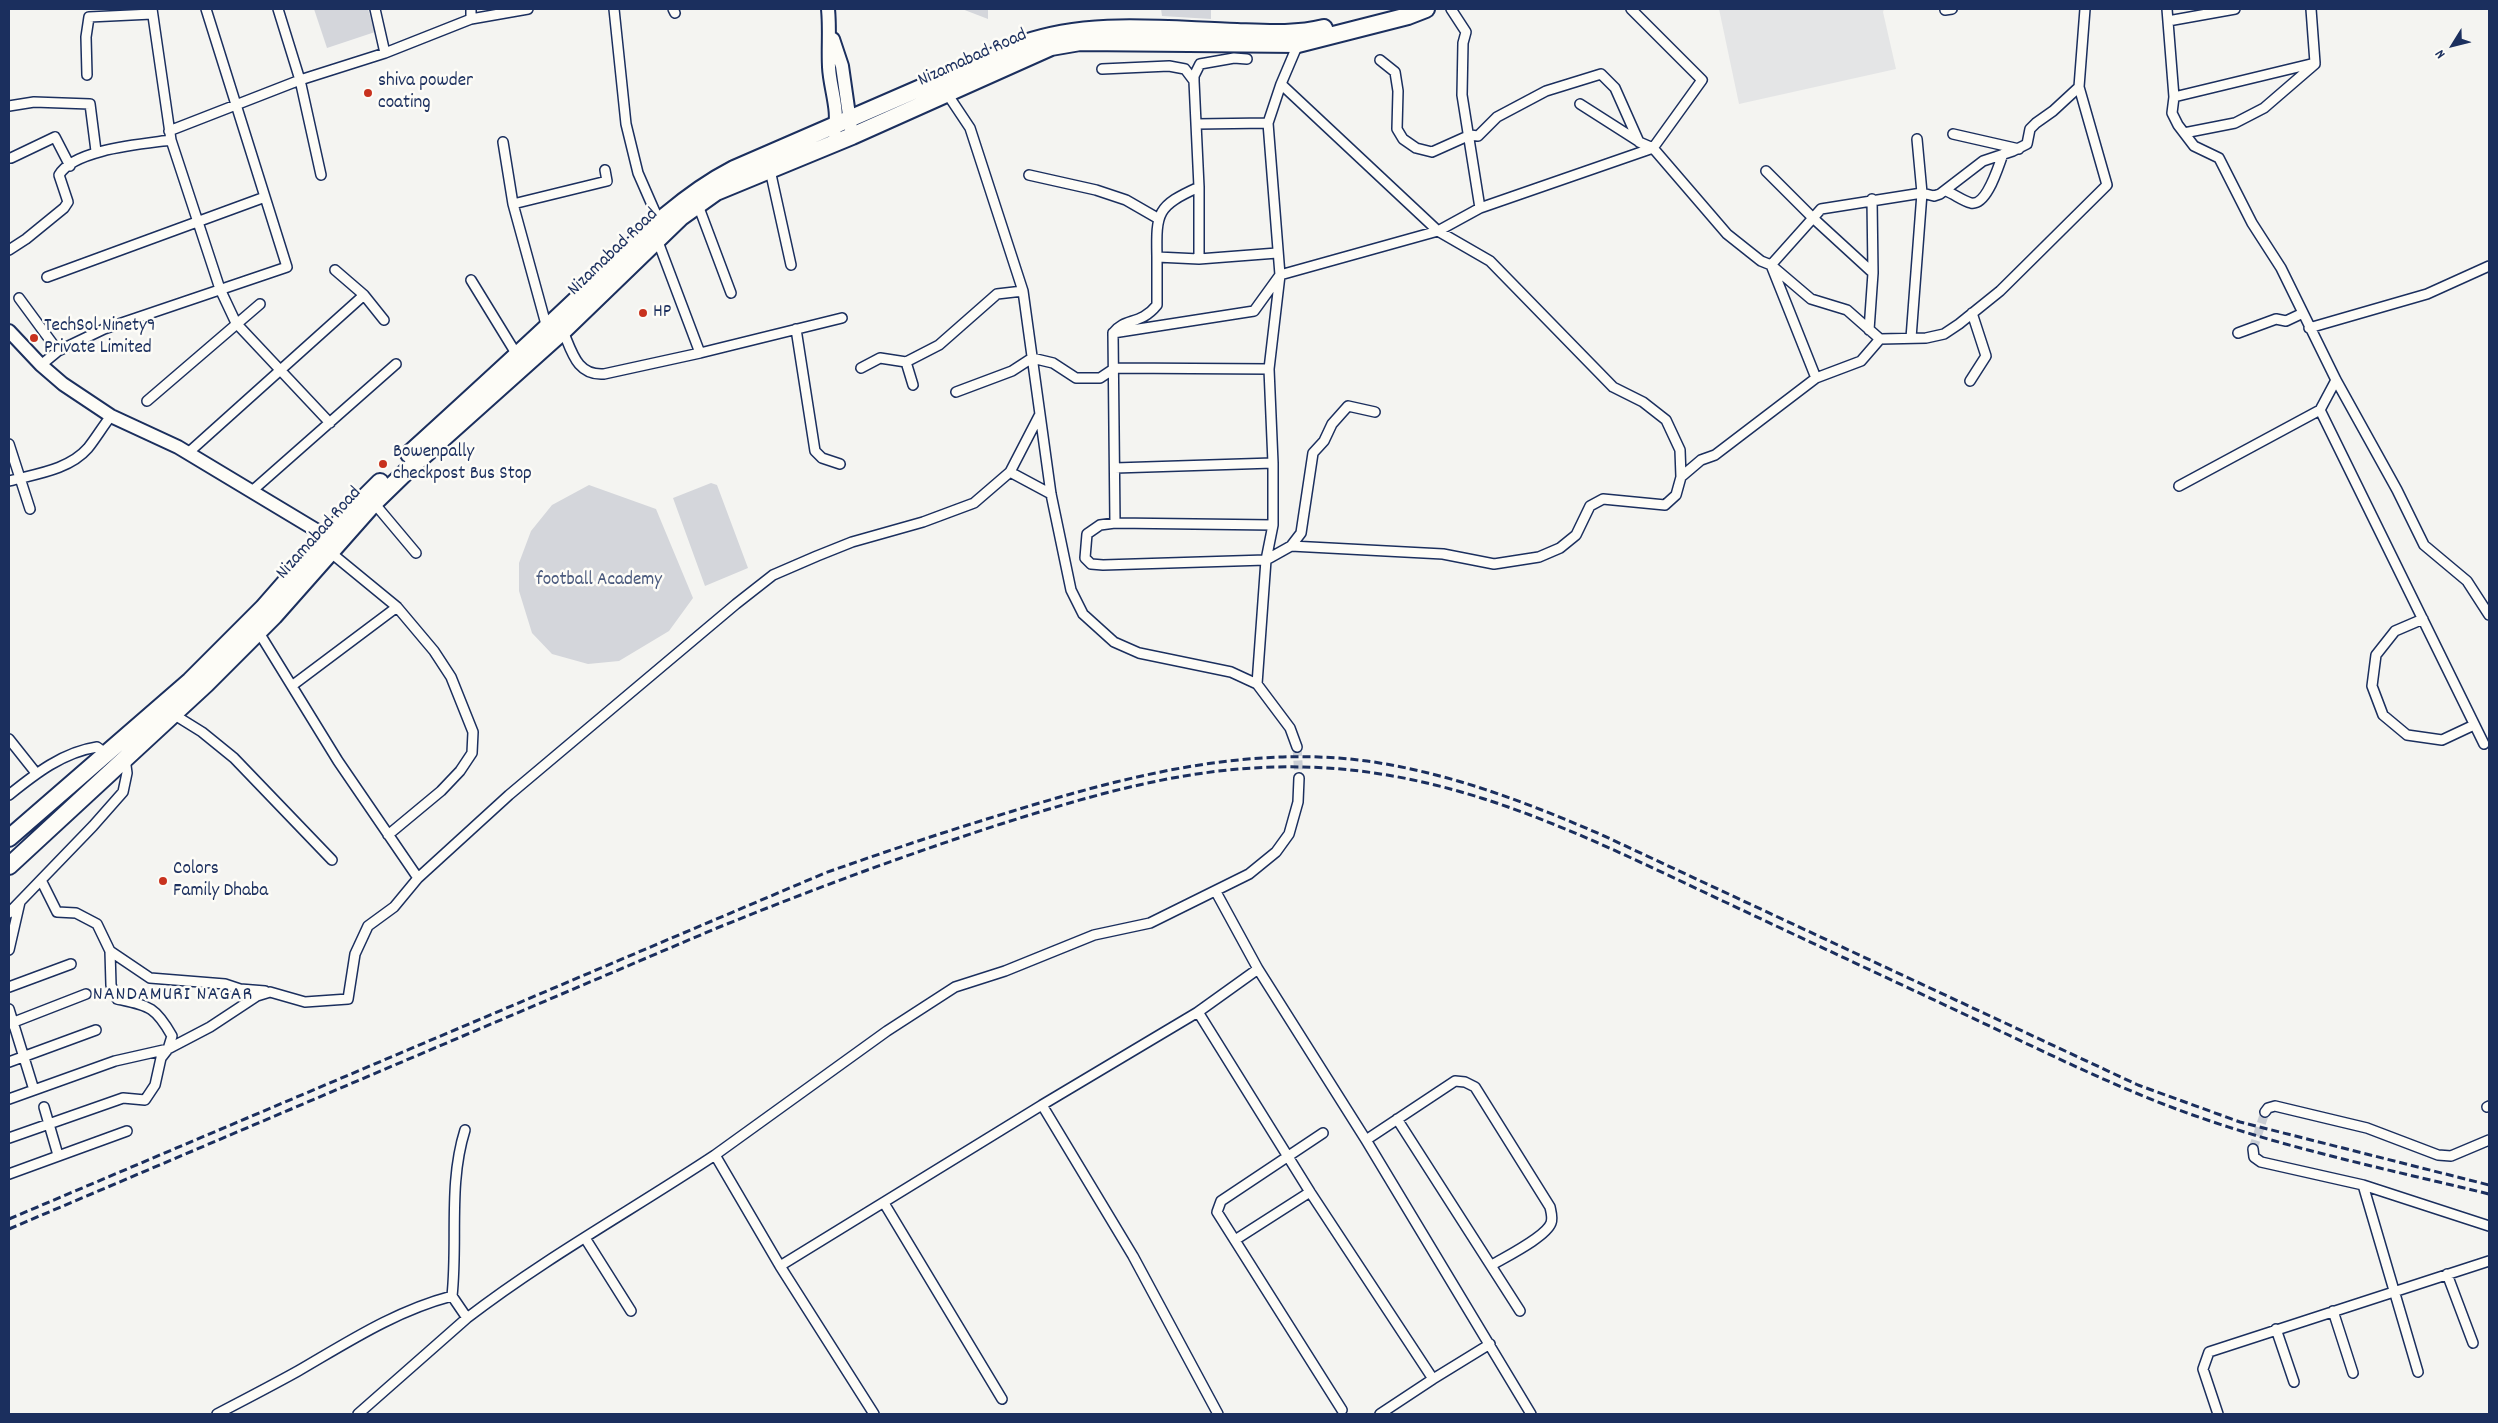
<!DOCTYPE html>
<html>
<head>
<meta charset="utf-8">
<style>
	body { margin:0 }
	#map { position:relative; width:2498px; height:1423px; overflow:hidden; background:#f4f4f1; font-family:Dekko,sans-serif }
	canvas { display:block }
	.frame { position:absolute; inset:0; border:10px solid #1b2f5e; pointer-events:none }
	.north { position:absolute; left:2428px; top:20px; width:50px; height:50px; -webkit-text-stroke:4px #fdfcf7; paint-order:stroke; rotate:234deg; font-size:14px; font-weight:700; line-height:20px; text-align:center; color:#1b2f5e }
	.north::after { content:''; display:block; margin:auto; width:18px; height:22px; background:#1b2f5e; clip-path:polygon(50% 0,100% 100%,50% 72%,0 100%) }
</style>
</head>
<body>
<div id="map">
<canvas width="2498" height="1423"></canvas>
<div class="frame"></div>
<div class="north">N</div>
</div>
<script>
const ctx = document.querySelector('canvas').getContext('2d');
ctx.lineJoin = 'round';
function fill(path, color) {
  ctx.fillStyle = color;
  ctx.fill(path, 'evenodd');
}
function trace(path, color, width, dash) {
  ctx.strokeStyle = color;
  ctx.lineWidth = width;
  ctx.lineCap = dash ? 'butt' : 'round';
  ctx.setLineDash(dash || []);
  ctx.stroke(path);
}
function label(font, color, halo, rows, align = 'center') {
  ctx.font = font + ' Dekko,sans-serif';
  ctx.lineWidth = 5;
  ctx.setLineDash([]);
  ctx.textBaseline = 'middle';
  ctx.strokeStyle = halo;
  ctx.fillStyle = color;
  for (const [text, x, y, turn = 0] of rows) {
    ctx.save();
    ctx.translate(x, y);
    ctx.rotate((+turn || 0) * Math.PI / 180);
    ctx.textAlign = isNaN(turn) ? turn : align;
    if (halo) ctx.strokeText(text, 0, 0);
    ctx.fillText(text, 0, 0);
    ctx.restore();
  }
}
const built = new Path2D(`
	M1719,9H1884L1883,12L1896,69L1739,104Z`);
const green = new Path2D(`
	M314,9H368L375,32L327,48Z
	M962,9H988V19Z
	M1161,9H1211V19L1162,16Z
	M711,483L717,485L748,568L705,586L673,498Z
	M589,485L656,509L693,598L669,631L619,661L588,664L552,654L532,633L519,591V563L531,531L552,505Z`);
const streetTunnel = new Path2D(`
	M1297,747L1299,778
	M2253,1149L2265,1112`);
const street = new Path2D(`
	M152,9L171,140L220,289L236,323L330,423
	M278,9L300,80L321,175
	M471,9V19L528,9
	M614,9L626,124L638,173L659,221
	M673,9L675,13
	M1451,9L1466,32L1463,43L1462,95L1480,208
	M2167,9L2174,97L2172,113L2178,125L2194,146L2219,158L2252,223L2281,268L2336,380L2397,490L2424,545L2467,581L2489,615
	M1945,10L1952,9
	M2168,21L2235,9
	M385,53L471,19
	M1380,60L1395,72L1398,91L1397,129L1403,139L1416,148L1432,152L1470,135L1478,136L1497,117L1546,91L1601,74L1615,88L1639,142L1653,148L1702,80L1631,9
	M1102,69L1169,66L1185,69L1194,81L1199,187V259L1277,253
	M87,75L86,37L89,17L152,14
	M1194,81V76L1200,64L1234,58L1247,59
	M946,92L970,128L1023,291L1051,494L1071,590L1083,614L1114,642L1139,653L1231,672L1257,684L1290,728L1297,747
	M2174,97L2315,63L2311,9
	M1580,104L1638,141
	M9,106L34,102L90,104L96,151
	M1197,124L1268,123
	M169,131L300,80L385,53L375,9
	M2184,133L2235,123L2264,108L2315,64
	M1953,134L2019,149
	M1917,139L1922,193L1934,196L1940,194L1983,161L2013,151L2027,144L2030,129L2036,123L2053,111L2079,87
	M503,142L513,204L547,328
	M11,158L55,137L70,166
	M770,170L791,265
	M1766,171L1813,218L1771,265L1816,378
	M1029,175L1096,190L1126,200L1159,219
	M1946,191C1954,194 1963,201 1971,203C1987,206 1998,167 2003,154
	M513,204L607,181L605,170
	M698,205L731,293
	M657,239L700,353
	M9,250L26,239L64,208L68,202L59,175C74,149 143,144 171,140
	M1157,257C1156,212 1157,206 1199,187
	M335,270L364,295L384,320
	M1873,273L1813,218L1821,209L1922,193L1911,338
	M47,277L265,197
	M471,280L517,355
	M19,298L58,351
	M2309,328L2427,294L2489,266
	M796,329L815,451L822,458L840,464
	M1869,330L1873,273L1872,199
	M563,331C572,352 577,376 604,374L700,353L842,318
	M1113,333C1125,317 1140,326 1157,305V257L1199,259
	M2238,333L2276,319L2286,321L2303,313
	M41,365L58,351L104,329L287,267L206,9
	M861,368L880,358L906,362
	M1970,381L1986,356L1972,313
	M913,385L906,362L939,345L997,294L1023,291
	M956,392L1012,371L1032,358L1053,363L1076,378H1100L1115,368L1269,369
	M147,401L260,304
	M2320,410L2484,744
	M1040,414L1010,472L1051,494
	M9,444L30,509
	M188,453L364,295
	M1115,468L1273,463
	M1681,477L1701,460L1715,455L1816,378L1861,361L1880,339
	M9,481C35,474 69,470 88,448C96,438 103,426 111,416
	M2179,486L2320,410L2336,380
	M252,491L396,364
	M374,503L416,553
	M1115,523L1113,333L1254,311L1280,275L1268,123L1281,84
	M1273,525L1115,523L1100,525L1087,534L1085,558L1091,564L1103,565L1266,560L1291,546L1443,554L1494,564L1539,557L1560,548L1576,535L1590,506L1603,499L1665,505L1676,495L1681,477L1680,450L1666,420L1643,402L1613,387L1490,261L1438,231L1281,84L1298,44
	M1291,546L1301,533L1313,453L1324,441L1332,424L1348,406L1375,412
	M330,552L397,607L434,651L451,677L473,732L472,753L460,771L441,791L388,835
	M2423,619L2395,631L2376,655L2372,686L2383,715L2407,735L2442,740L2474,725
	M258,631L338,761L418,878
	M1257,684L1266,560L1273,525V463L1269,369L1280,275L1438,231L1480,208L1653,148L1727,234L1761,261L1771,265L1811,299L1847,310L1880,339L1926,338L1944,334L1959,324L2000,291L2107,185L2079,87L2085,9
	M293,685L397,607
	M173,714L202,732L234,758L332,860
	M9,739L36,773
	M9,795C35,774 63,752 97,747L108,755
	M1216,892L1258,969L1366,1140L1531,1414
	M9,913L93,826L123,792L127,773L125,758
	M9,950L20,902
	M110,951L150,978L225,984L240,989L265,991
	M9,987L71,964
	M9,1009L34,1090
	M1198,1012L1042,1105L1133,1256L1218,1414
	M9,1024L86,994
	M9,1062L96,1030
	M9,1099L115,1061L168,1049L172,1036C155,1006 149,1006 117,999L111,985L110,951L97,924L76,913L57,912L41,880
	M44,1107L58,1155
	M2487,1107L2489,1106
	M2265,1112L2268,1108L2275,1106L2367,1128L2438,1155L2451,1156L2489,1140
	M1397,1119L1520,1311
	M1323,1133L1221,1201L1217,1212L1342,1410
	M9,1138L123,1098L145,1100L155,1085L161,1058L168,1049L210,1027L257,996L270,992L305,1002L348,999L355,954L368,926L394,907L418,878L509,795L736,604L773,575L817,556L852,542L923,522L974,503L1010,472
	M1366,1140L1455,1081L1465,1082L1475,1087L1550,1207C1551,1212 1553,1218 1551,1223C1546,1237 1505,1257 1492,1265
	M2253,1149L2254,1157L2261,1162L2363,1185L2489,1226
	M9,1174L127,1131
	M2363,1185L2418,1372
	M1310,1192L1433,1379L1490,1344
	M884,1203L1002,1399
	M585,1238L631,1311
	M1235,1240L1310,1192L1198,1012L1258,969
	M780,1266L715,1155L887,1031L955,987L1005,971L1094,935L1150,923L1249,874L1276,852L1289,834L1298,802L1299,778
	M2447,1274L2473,1343
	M452,1296C458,1241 448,1184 465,1130
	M2333,1311L2353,1373
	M2276,1329L2294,1382
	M217,1414C244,1400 271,1386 298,1371C348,1342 395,1311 452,1296L467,1318C545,1258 632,1210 715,1155
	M358,1414L467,1318
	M874,1414L780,1266L1042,1105
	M1380,1414L1433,1379
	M2218,1414L2203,1369L2209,1352L2489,1261`);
const secondary = new Path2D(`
	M828,9C830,29 828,47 829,67C830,89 840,111 834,133
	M833,39L842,66L852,136
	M9,331L41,365L63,384L111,416L178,447L326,536`);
const highway = new Path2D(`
	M409,454C465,403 521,352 576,300C626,253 672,201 734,169L1022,44C1091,20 1165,30 1237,32C1266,33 1296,35 1324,28
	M9,838L190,681L263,608L326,536L380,482
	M9,866L206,684L274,616L374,503L411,467L563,331L681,217L716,192L852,136L1051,47L1080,42L1298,44L1408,16L1426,9`);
const rail = new Path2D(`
	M9,1219L825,873C887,851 950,830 1013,811C1127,776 1247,745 1367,761C1450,773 1526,802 1602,835L2138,1085L2240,1122L2489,1185
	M9,1229L717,928C811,890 905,855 1001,824C1092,795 1181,769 1277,767C1444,763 1578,833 1725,902C1810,942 1896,982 1981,1022C2032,1046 2083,1071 2136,1093C2249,1141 2370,1165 2489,1194`);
const markers = [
	[368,93,5,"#c8321e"],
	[643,313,5,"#c8321e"],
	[34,338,5,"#c8321e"],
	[383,464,5,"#c8321e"],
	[163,881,5,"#c8321e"]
];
const streetNames = [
	["Nizamabad Road",973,59,-24],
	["Nizamabad Road",614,253,-44],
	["Nizamabad Road",320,534,-48]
];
const poiNames = [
	["shiva powder",378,82],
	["coating",378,104],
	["HP",653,313],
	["TechSol Ninety9",44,327],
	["Private Limited",44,349],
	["Bowenpally",393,453],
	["checkpost Bus Stop",393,475],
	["Colors",173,870],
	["Family Dhaba",173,892]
];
const parkNames = [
	["football Academy",599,581]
];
const neighbourhoodNames = [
	["NANDAMURI NAGAR",173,996]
];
fill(built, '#e4e5e6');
fill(green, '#d4d6db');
trace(streetTunnel, '#c9cdd4', 9, [9, 4.5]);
trace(street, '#1b2f5e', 12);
trace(secondary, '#1b2f5e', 16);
trace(highway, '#1b2f5e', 20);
trace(street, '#fdfcf7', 9);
trace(secondary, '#fdfcf7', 12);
trace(highway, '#fdfcf7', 16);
trace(rail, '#1b2f5e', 3, [8, 4]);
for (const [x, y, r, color] of markers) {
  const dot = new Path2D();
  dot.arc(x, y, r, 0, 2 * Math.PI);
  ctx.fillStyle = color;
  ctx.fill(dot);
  trace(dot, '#fdfcf7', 2);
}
label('19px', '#1b2f5e', '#fdfcf7', streetNames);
label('19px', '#1b2f5e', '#fdfcf7', poiNames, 'left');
label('19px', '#49597d', '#fdfcf7', parkNames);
ctx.letterSpacing = '1px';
label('20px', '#1b2f5e', '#fdfcf7', neighbourhoodNames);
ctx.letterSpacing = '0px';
</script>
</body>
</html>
